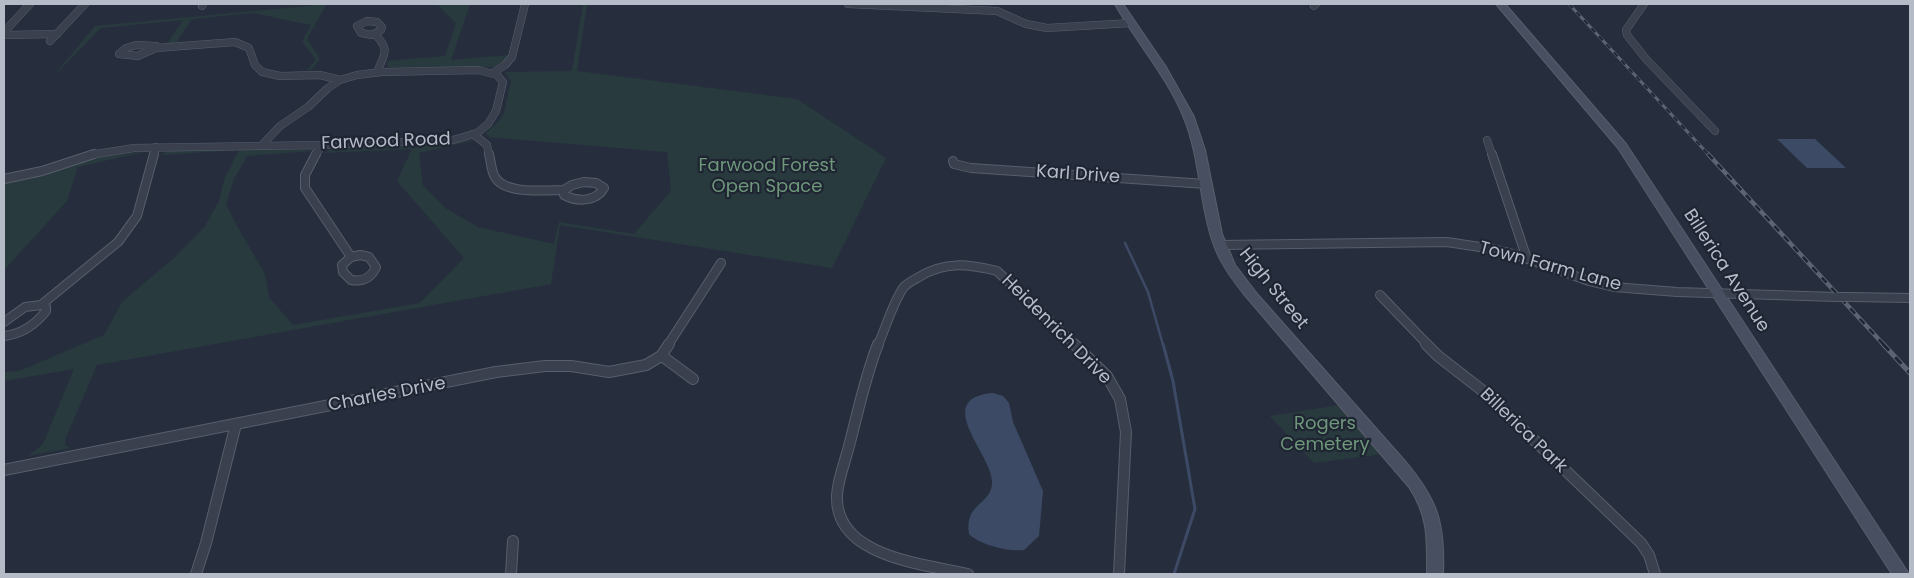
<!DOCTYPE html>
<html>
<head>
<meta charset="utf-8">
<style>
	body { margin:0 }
	#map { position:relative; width:1914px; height:578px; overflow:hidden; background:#262e3d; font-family:Poppins,sans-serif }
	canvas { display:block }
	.frame { position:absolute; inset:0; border:5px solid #b6bbc8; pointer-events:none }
</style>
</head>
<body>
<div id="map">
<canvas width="1914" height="578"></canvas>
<div class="frame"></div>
</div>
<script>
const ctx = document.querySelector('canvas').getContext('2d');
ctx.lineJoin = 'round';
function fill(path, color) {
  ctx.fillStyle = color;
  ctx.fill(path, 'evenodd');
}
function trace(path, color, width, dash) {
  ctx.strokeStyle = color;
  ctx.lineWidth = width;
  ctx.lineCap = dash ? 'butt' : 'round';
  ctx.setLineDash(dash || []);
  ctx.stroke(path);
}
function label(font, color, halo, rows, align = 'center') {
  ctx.font = font + ' Poppins,sans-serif';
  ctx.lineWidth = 4.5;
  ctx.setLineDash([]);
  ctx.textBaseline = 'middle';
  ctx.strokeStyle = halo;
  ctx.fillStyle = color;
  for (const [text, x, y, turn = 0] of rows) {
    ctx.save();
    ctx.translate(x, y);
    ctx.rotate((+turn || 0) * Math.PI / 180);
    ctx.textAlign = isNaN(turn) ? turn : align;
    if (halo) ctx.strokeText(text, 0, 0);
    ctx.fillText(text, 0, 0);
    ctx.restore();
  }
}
const green = new Path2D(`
	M329,4H343L326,5L307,39L320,59L311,70H307L316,60L302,41L311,25L253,13L192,19L176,43L167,44L183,20L101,28L51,79L95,26Z
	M437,4H470L451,60L508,55L504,62L494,67H391L387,66L388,61L445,56L456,23Z
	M583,4H587L577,71L797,99L886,158L832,268L560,225L551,284L97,365L65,440V445L70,448L28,456L43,444L74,369L4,381V372L19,371L104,335L122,302L175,257L204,228L219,201L224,180L239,150L161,155L170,150H312V151L247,156L234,179L226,204L236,224L265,274L269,297L293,325L420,303L464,258L397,181L412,149L324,153L332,148L439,145L468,140H475L419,153L423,186L445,208L478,227L554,244L559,222L634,234L671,191L667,152L489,137L486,133L499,121L504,113L511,81L505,72L572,71Z
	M148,151L78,167L67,201L4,270V182L99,157Z
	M1340,405L1382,454L1314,463L1270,416Z`);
const water = new Path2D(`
	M1777,139H1815L1846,168H1807Z
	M993,393L1003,396L1009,403L1013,422L1043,491L1039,536L1024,550C1009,552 980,545 969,534C964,502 993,505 992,481C992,455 931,398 993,393Z`);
const streamFar1 = new Path2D(`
	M1125,243L1148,292L1163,345`);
const stream = new Path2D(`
	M1163,344L1173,381L1195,509L1174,574`);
const streetFar2 = new Path2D(`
	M848,4L997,11L1026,24L1047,28L1131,23
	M1644,4L1626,30L1627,35L1646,59L1715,131
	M202,6L203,4
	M1314,6L1316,4
	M367,21L377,22L382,27L381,30L372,35L361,33L357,26Z
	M4,32L30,4
	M375,34C390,50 385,53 377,72
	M4,35L57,34
	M50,41L85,4
	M136,45L156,46V48L138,56L119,54L126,48Z
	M156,48L235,42L249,48L255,65L262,72L280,76L320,75L340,80
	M493,73L505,65L512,57L525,4
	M473,134L487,145L489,155
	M1487,140L1492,155
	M90,155L134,148L323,145L453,140L477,133L488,124L496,111L503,82L497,75L478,70L382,72L357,75L340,80L328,88L308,107L280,126L262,145
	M154,155L156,147
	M315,155L323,145`);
const streetFar1 = new Path2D(`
	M316,154L305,175V188L351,257
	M489,154C491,161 491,171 495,177C505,195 547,190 564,190
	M1492,154L1527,259
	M953,161L954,164L971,168L1206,184
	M4,179L42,171L94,154
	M584,182L596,183L604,188C596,202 577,202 564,195V190L572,185Z
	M1220,245L1447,242L1493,249L1517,255L1589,281L1614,287L1677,292L1837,297
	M360,255L369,257L376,267C371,278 363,282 351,280L343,272L342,265L351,257Z
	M1380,295L1428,345
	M1849,297L1910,298
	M4,322L25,307L41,305L118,242L137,216L154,154
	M4,336C22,334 35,325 46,311V307L41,305
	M668,345L721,263
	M878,345C886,327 892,305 903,288C907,283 914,280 919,277C945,261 968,264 997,271L1075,345`);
const street = new Path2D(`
	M878,344C865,377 858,412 849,446C845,462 838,479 837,495C834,557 924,564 968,574
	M1074,344L1107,376L1120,399L1126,432L1119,574
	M1426,344L1438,356L1483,391L1641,543L1649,555L1655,574
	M662,356L693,379
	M4,470L496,372L545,366H571L609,372L646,365L661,356L669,344
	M196,574L206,543L236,424
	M511,574L513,541`);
const secondary = new Path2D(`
	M1115,4H1123L1166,67L1194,117L1205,150L1222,234L1235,265L1258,295L1404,460C1438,500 1445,523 1443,574H1427C1427,540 1429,517 1409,487L1243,293C1232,279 1221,264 1215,248C1199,206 1201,160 1184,118C1167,76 1136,42 1115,4Z
	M1496,4H1505L1626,144L1909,574H1892L1618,148Z`);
const railFar2 = new Path2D(`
	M1569,4L1709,155`);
const railFar1 = new Path2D(`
	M1708,154L1884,345`);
const rail = new Path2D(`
	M1883,344L1910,373`);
const streetBridge = new Path2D(`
	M1837,297H1849`);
const streetNames = [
	["Farwood Road",386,142,-2],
	["Karl Drive",1078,175,4],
	["Town Farm Lane",1550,267,15],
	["Billerica Avenue",1726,271,57],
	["High Street",1273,289,51],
	["Heidenrich Drive",1056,330,45],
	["Charles Drive",387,395,-11],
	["Billerica Park",1523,431,44]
];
const parkNames = [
	["Farwood Forest",767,166],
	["Open Space",767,187],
	["Rogers",1325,424],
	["Cemetery",1325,445]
];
fill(green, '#283a3e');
fill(water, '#3d4a65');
trace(streamFar1, '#3d4a65', 2.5);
trace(stream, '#3d4a65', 3);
trace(streetFar2, '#585e6b', 8);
trace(streetFar1, '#585e6b', 10);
trace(street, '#585e6b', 12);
trace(secondary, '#585e6b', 2);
trace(streetFar2, '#3a404d', 7);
trace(streetFar1, '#3a404d', 8);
trace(street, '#3a404d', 10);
fill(secondary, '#484f60');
trace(railFar2, '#5c6474', 3);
trace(railFar1, '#5c6474', 4.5);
trace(rail, '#5c6474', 5);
trace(railFar2, '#1f2532', 2, [5.5]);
trace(railFar1, '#1f2532', 2.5, [7]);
trace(rail, '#1f2532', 3, [9]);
trace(streetBridge, '#585e6b', 10, []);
trace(streetBridge, '#3a404d', 8);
label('18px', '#b6bbc8', '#1f2532', streetNames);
label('18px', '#6e977b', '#1f2532', parkNames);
</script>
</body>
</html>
